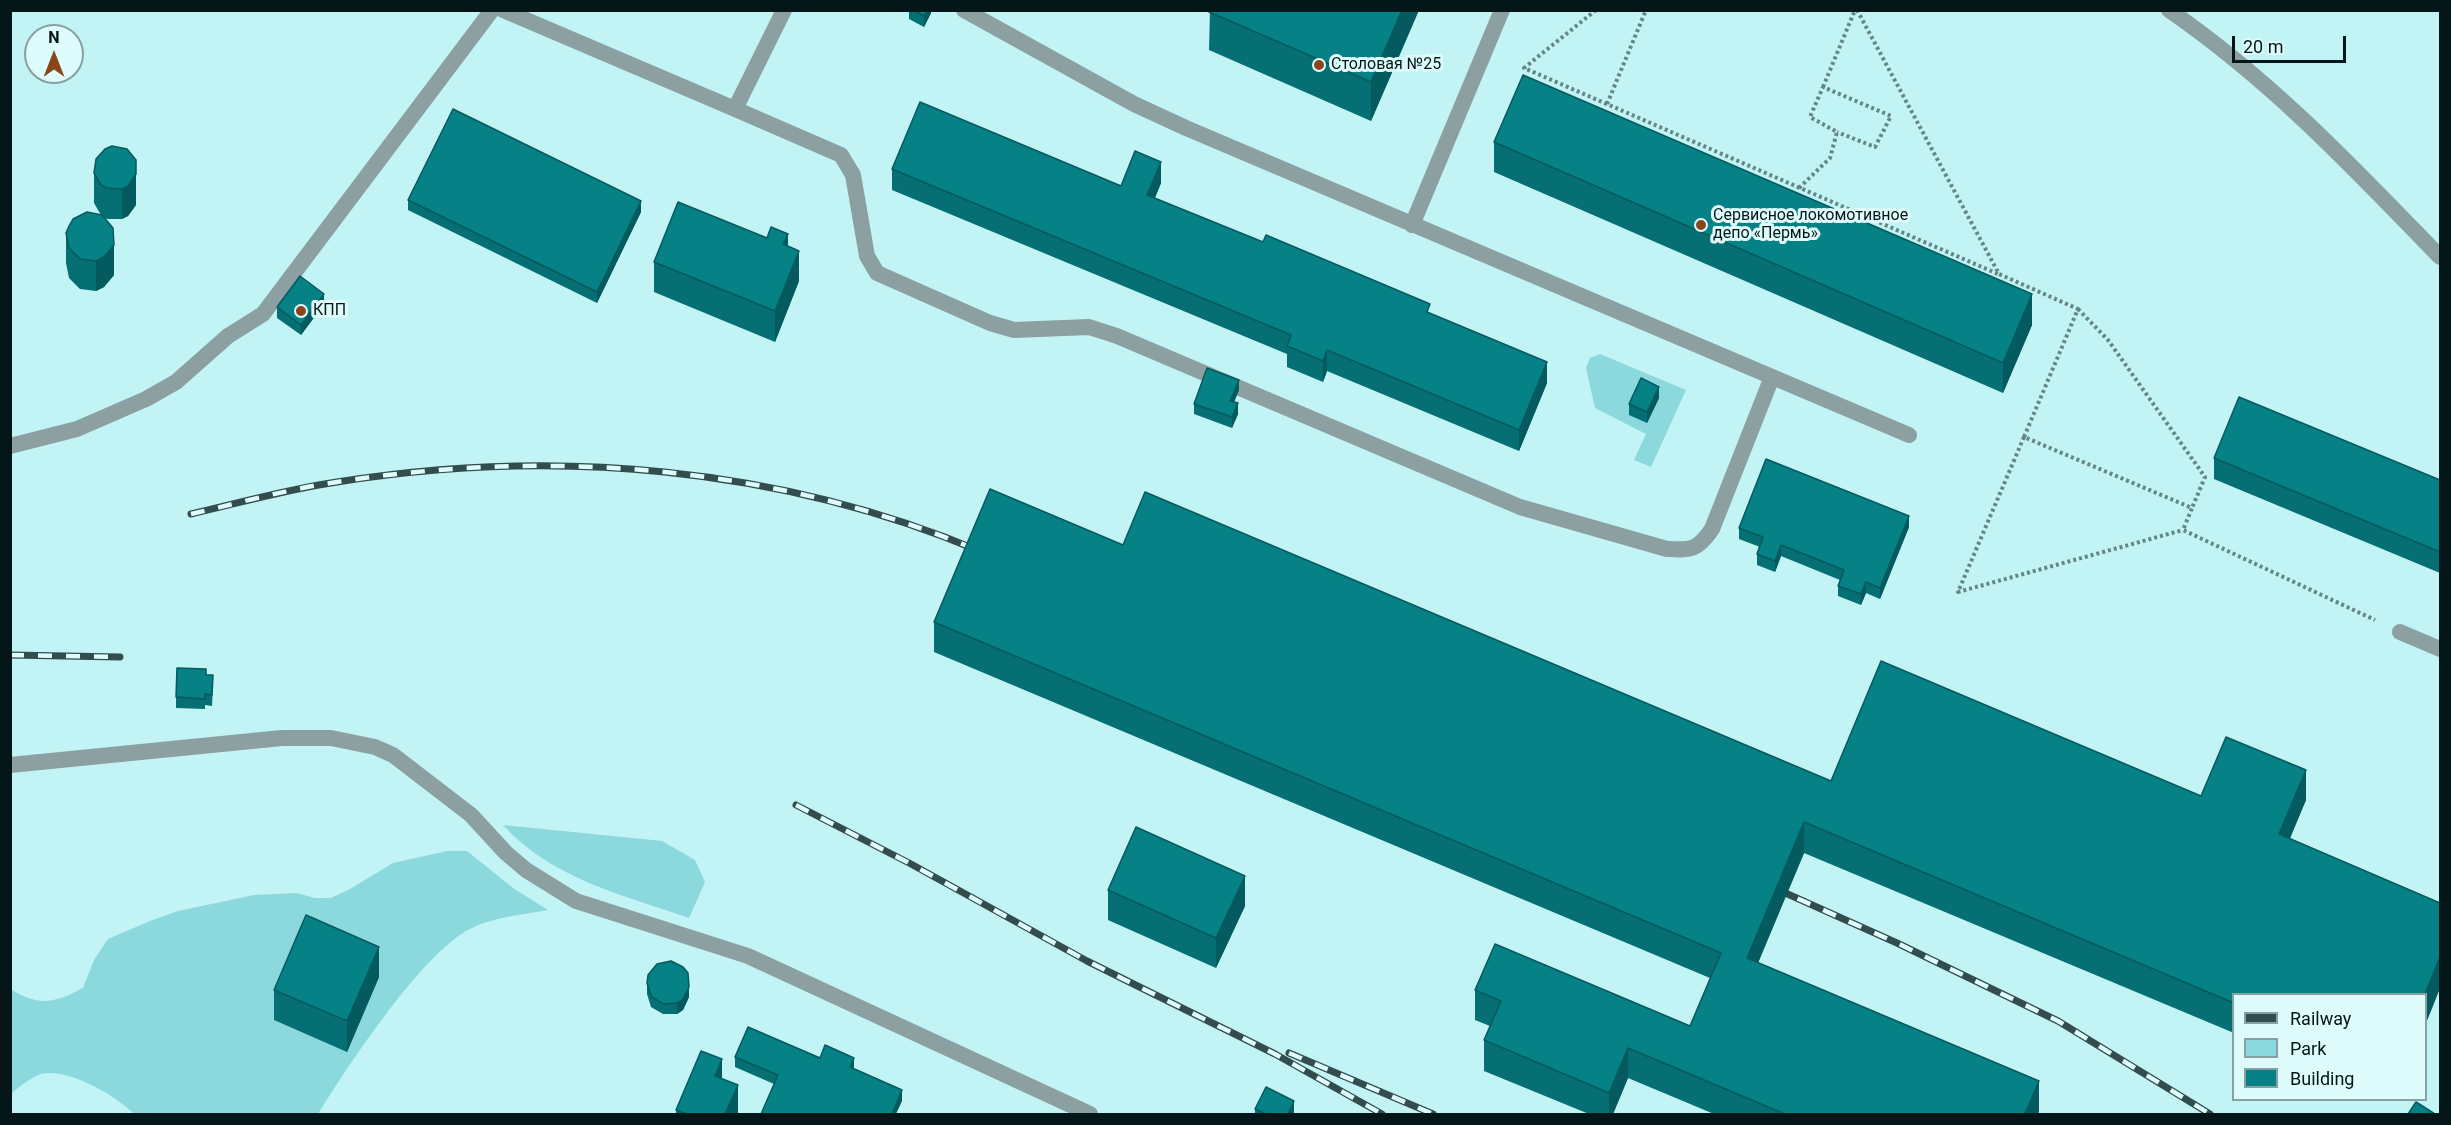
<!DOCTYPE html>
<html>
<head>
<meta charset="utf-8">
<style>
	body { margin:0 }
	#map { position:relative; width:2451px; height:1125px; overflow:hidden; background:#c2f3f5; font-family:Roboto,sans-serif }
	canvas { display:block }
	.frame { position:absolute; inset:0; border:12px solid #041617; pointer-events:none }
	.legend { position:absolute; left:2232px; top:993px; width:195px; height:108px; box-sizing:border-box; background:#dffcfd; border:2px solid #87a0a1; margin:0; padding:8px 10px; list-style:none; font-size:18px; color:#041617 }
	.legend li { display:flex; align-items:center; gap:12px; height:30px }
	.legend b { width:30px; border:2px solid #87a0a1 }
	.north { position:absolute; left:24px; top:24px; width:60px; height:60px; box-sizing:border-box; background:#dffcfd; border:2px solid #87a0a1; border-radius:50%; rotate:0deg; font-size:16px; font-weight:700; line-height:24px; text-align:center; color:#041617 }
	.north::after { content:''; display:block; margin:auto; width:21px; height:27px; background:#8a461a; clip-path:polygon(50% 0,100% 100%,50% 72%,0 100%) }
	.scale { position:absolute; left:2232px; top:36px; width:114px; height:27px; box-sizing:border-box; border:3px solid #041617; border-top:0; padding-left:8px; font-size:18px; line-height:21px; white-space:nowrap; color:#041617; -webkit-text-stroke:4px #dffcfd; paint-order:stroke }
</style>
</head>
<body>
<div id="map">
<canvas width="2451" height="1125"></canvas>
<div class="frame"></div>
<ul class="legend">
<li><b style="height:8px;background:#334c4e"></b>Railway</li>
<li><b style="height:16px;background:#8bd9dd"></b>Park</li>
<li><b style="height:16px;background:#068186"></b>Building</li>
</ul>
<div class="north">N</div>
<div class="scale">20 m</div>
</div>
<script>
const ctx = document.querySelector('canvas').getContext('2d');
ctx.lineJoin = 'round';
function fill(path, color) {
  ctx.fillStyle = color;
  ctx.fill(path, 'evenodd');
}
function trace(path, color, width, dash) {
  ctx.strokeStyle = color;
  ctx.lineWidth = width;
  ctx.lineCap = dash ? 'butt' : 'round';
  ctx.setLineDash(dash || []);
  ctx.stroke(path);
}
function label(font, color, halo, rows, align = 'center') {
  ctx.font = font + ' Roboto,sans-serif';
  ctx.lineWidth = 6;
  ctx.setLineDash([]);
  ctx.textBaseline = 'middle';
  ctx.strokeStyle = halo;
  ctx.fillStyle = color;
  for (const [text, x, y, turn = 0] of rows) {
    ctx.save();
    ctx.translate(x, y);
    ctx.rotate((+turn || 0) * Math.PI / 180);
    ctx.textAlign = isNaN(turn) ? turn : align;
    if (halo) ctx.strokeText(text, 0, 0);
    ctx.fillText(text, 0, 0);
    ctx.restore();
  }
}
const green = new Path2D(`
	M1600,354L1686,390L1651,467L1634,460L1646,434L1595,408L1586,368L1590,358Z
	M503,825L662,841L695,860L705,882L689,918C623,895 552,879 503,825Z
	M447,851H467L513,888L548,910C521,915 492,917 468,930C421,955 347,1067 318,1114H134C117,1096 73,1071 47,1073C34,1074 20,1086 11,1094V989C38,1007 55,1003 83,988L94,960L108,939L150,921L178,911L254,895L296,893L315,898H331L350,889L393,863Z`);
const path = new Path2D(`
	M1596,10L1524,68L1998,274
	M1857,10L1999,274L2078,309L2024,437L2192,508L2183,530L2375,620
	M1823,87L1855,10
	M1607,104L1646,10
	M1799,188L1830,158L1837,132L1810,117L1823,87L1891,116L1875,147L1837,132
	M2078,309L2108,340L2205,477L2192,508
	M2024,437L1958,592L2183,530`);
const lane = new Path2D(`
	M503,10L735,109L784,10
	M964,10L1134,104L1186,128L1909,435
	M2169,10C2272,81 2354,168 2440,257
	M735,109L841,155L853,175L867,256L877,273L990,323L1014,330L1089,327L1117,336L1520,507L1667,549C1691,550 1697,551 1712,529L1772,377
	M1412,225L1502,10
	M10,446L77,429L146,399L176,382L228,336L263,314L492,10
	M2400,632L2440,649
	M10,765L282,738H331L375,747L393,755L471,815L506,853L526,870L576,901L748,956L1090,1114`);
const rail = new Path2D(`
	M191,514C239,503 288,489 337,482C553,448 779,466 982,552
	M10,655L120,657
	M796,805L911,864L1087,961L1275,1054L1382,1114
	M1772,887L1897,943L2058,1021L2210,1114
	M1289,1053L1433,1114`);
const wall = new Path2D(`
	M909,10H931V13L924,27L909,19Z
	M1210,10H1419L1371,121L1209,50Z
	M1494,142L2032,325L2003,393L1494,172Z
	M96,159L136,205L128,216L122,219H107L101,215L94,203V173Z
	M892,169L1121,186L1161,183L1155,198L1430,313L1547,383L1519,451L1327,371L1323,382L1287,367V354L892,190Z
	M408,200L641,212L597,303L408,210Z
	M66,233L114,275L104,287L96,291L80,289L69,278L66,263Z
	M767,238L788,246L799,281L775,342L654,292V262Z
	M324,304L301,335L277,318V307Z
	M1239,390L1234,402L1238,414L1232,428L1194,414V404Z
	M1659,398L1647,423L1629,415V404Z
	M2214,458L2440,480V573L2214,479Z
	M1909,527L1880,599L1866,593L1861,605L1838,596V586L1840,580L1781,556L1775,572L1757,565V554L1760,547L1739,539V528Z
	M1123,545L1831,781L2306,800L2289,839L2440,903V988L2426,1023V994H2234V1033L1804,853L1758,963L2039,1112L2037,1114H1714L1628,1078L1613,1114H1589L1484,1071V1040L1490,1026L1475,1020V990L1690,1026L1710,978L934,652V622Z
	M206,675L213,685L212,706L205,705V709L176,708V697Z
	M1108,890L1245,906L1216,968L1108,920Z
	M379,977L347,1052L274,1020V990Z
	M647,983L689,997L683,1010L677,1014H663L651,1007L647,994Z
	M735,1057L820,1058L854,1069L902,1101L774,1084L735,1067Z
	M722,1079L738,1114H676V1110Z
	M1255,1109L1294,1112L1293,1114H1255Z`);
const shadedWall = new Path2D(`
	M927,10H931V13L924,27V16Z
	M1402,10H1419L1371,121V82Z
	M1161,162V183L1147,216V195Z
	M136,174V205L128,216L122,219V189Z
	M641,201V212L597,303V292Z
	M788,234V264L783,244Z
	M114,245V275L104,287L96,291V261Z
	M799,251V281L775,342V311Z
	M324,294V304L301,335V325Z
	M2032,294V325L2003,393V363Z
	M1327,350V371L1323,382V361Z
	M1547,362V383L1519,451V430Z
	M1239,380V390L1230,412V401Z
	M1659,387V398L1647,423V412Z
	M1238,403V414L1232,428V417Z
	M1909,516V527L1880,599V588Z
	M1781,545V556L1775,572V561Z
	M1866,582V593L1861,605V594Z
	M2306,770V800L2279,865V834Z
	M1804,822V853L1747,989V958Z
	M1245,876V906L1216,968V938Z
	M379,947V977L347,1052V1021Z
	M2440,957V988L2426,1023L2425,994Z
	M689,987V997L683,1010L677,1014V1003Z
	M1628,1048V1078L1613,1114H1609V1093Z
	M854,1058V1069L850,1078V1067Z
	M722,1059V1090L715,1076Z
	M2039,1081V1112L2037,1114H2025Z
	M738,1085V1114H725Z
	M902,1090V1101L896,1114H892Z
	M1294,1101V1112L1293,1114H1288Z`);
const building = new Path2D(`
	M913,10H927L924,16Z
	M1210,10H1402L1371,82L1209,12Z
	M1523,75L2032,294L2003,363L1494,142Z
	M920,102L1121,186L1135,151L1161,162L1147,195L1263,242L1266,235L1430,304L1427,312L1547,362L1519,430L1327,350L1323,361L1287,346L1291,335L892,169Z
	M453,109L641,201L597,292L408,200Z
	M112,146L127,149L136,160V174L128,186L122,189L107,188L101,185L94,173L96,159L105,149Z
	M678,202L767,238L771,227L788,234L783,244L799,251L775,311L654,262Z
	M87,212L102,215L113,228L114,245L104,257L96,261L80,259L69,248L66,233L69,226L73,219Z
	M300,276L324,294L301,325L277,307Z
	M1207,368L1239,380L1230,401L1238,403L1232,417L1194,404Z
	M1641,378L1659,387L1647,412L1629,404Z
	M2239,397L2440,480V552L2214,458Z
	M1766,459L1909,516L1880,588L1866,582L1861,594L1838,586L1844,570L1781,545L1775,561L1757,554L1763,537L1739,528Z
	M990,489L1123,545L1145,492L1831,781L1881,661L2201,796L2226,737L2306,770L2279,834L2440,903V957L2425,994H2234V1003L1804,822L1747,958L2039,1081L2025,1114H1785L1628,1048L1609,1093L1484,1040L1501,1001L1475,990L1495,944L1690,1026L1721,953L934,622Z
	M177,668L206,669V675H213L212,695L205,694V699L176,697Z
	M1136,827L1245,876L1216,938L1108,890Z
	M306,915L379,947L347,1021L274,990Z
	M671,961L683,967L688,973L689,987L683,999L677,1003L663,1004L651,996L647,983L648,975L657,964Z
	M748,1027L820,1058L825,1045L854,1058L850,1067L902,1090L892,1114H761L778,1075L735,1057Z
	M701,1051L722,1059L715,1076L738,1085L725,1114H687L676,1110Z
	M1266,1087L1294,1101L1288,1114H1266L1255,1109Z
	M2416,1102L2435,1114H2408Z`);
const markers = [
	[1319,65,6,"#8a461a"],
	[1701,225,6,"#8a461a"],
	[301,311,6,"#8a461a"]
];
const poiNames = [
	["Столовая №25",1331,65],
	["Сервисное локомотивное",1713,216],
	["депо «Пермь»",1713,234],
	["КПП",313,311]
];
fill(green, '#8bd9dd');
trace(path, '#658688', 4, [3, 3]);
trace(lane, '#8ca0a1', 16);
trace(rail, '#334c4e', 7);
trace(rail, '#dffcfd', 4.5, [14]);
fill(wall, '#056f73');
fill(shadedWall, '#045a5e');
fill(building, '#068186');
trace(building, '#045a5e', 1.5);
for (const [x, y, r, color] of markers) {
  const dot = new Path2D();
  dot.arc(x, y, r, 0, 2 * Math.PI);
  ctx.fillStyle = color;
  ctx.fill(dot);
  trace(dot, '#dffcfd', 2);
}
label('16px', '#041617', '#dffcfd', poiNames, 'left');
</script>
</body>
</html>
